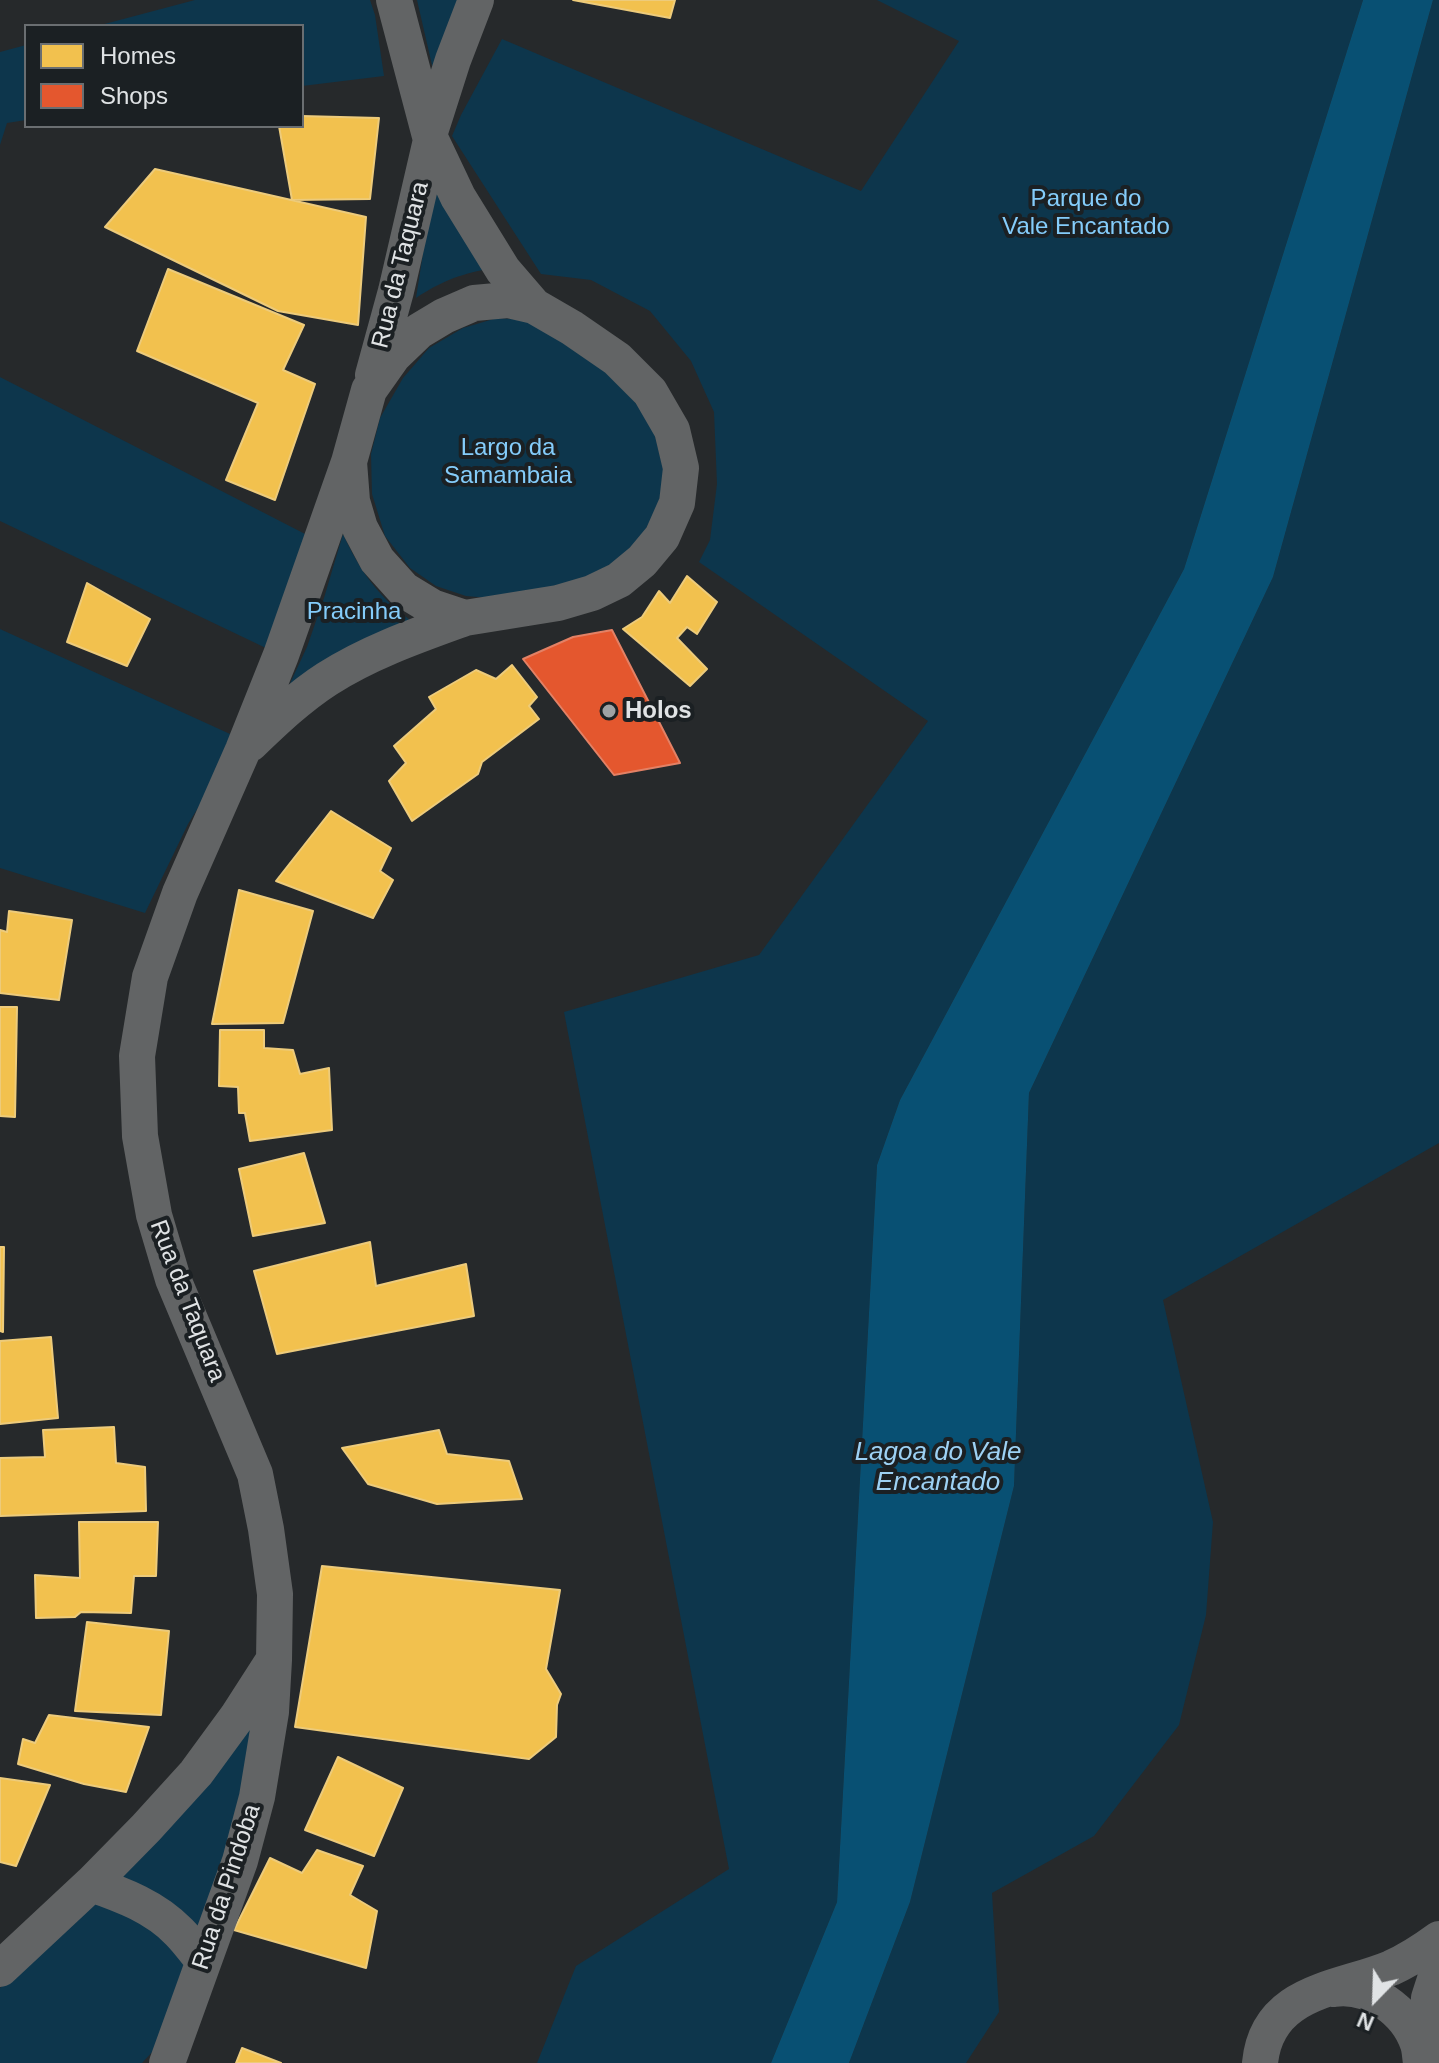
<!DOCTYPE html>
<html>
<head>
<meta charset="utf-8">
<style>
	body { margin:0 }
	#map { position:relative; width:1439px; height:2063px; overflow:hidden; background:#26292b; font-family:Arial,sans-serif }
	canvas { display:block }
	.legend { position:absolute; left:24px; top:24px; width:280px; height:104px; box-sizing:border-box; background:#1b2023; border:2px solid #6a6e71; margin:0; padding:10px 14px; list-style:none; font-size:24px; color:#e0e3e5 }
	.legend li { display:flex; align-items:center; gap:16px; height:40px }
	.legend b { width:40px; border:2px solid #6a6e71 }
	.north { position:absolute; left:1335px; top:1959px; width:80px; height:80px; -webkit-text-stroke:6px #1b2023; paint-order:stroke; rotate:203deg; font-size:22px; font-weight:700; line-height:32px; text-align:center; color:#e0e3e5 }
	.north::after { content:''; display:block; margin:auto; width:28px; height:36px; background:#e0e3e5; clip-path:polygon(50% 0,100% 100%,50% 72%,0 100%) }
</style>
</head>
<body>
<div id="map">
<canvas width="1439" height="2063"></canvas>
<ul class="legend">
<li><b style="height:22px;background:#f2c14e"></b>Homes</li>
<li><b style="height:22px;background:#e4572e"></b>Shops</li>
</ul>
<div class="north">N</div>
</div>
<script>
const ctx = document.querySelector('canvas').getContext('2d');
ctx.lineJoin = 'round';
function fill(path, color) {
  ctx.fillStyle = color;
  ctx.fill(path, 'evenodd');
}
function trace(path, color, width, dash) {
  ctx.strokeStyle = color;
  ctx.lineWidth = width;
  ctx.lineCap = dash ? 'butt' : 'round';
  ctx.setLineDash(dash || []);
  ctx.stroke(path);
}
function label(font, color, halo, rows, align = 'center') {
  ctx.font = font + ' Arial,sans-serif';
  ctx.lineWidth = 8;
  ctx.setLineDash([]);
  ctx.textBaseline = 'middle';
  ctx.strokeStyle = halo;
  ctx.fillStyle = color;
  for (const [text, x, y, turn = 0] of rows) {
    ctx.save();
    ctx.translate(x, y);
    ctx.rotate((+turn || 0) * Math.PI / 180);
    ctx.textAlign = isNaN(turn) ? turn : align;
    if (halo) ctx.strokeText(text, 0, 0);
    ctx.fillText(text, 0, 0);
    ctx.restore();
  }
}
const green = new Path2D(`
	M195,0H370L375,15L384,76L302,86V26H97Z
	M417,0H461L435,78Z
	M877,0H1363L1184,569L900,1100L877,1165L837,1902L771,2063H537L576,1966L729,1869L564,1012L759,955L928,721L699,562L710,540L717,484L714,412L691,361L650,311L591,280L541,274L452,136L461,115L502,39L861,191L959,41Z
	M1433,0H1439V1143L1163,1300L1213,1522L1206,1615L1179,1725L1094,1836L992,1893L999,2012L966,2063H849L910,1902L1014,1486L1029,1093L1273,577Z
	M26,45V120L7,123L0,145V52Z
	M434,183L487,269C458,275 440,282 416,298Z
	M497,318L527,320L595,360L651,419L666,480L655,512L642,536L618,560L590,576L537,591L490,598L466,596L436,586L410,568L385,536L372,494L371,454L380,418L403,378L429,348L463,328Z
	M0,377L309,536L268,649L0,521Z
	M343,534C360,571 377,595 410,620L286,692L307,647L324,598Z
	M0,629L241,739L188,824L145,913L0,868Z
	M259,1701L230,1844L155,2049L142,2063H0V1988Z`);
const water = new Path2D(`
	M1363,0H1433L1273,577L1029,1093L1014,1486L910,1902L849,2063H771L837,1902L877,1165L900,1100L1184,569Z`);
const homes = new Path2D(`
	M573,0H675L670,18Z
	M302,116L379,118L370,199L292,200L279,126H302Z
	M155,169L366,217L358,325L278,311L105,227Z
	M168,269L304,325L283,370L315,384L275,500L226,480L258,403L137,351Z
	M687,576L717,602L697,634L687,627L677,638L707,669L690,686L623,629L642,617L659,591L670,603Z
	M87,583L150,619L127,666L67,642Z
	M512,665L537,697L529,706L539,719L482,762L478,774L412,821L389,781L406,763L394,746L436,709L429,697L476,670L496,679Z
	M331,811L391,848L380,871L393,880L373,918L276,881Z
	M239,890L313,911L283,1023L212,1024Z
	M9,911L72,920L59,1000L0,993V930L7,932Z
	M0,1007H17L15,1117L0,1116Z
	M220,1030H264V1048L293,1050L300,1074L329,1068L332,1130L250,1141L245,1113H239L238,1087L219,1086Z
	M304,1153L325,1223L253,1236L239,1169Z
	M370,1242L376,1286L466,1264L474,1316L277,1354L254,1271Z
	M0,1247H4L3,1332L0,1331Z
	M51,1337L58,1418L0,1424V1341Z
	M114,1427L116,1463L145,1467L146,1511L0,1516V1458L45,1457L43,1430Z
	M439,1430L447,1454L509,1461L522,1499L437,1504L368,1484L342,1448Z
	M79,1522H158L156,1576H134L131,1613L81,1612L75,1617L36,1618L35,1575L80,1578Z
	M322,1566L560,1590L546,1669L561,1694L557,1705L556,1737L529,1759L295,1727Z
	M87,1622L169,1631L161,1715L75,1711Z
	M49,1715L149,1727L126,1792L84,1784L18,1764L23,1739L35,1743Z
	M338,1757L403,1788L374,1856L305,1830Z
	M0,1778L50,1785L16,1866L0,1862Z
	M317,1850L363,1866L350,1895L377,1911L366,1968L234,1930L270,1858L302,1873Z
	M242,2048L281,2063H236Z`);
const shops = new Path2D(`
	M612,630L680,763L614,775L523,659L573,637Z`);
const minor = new Path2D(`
	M394,0L431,140L458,197L503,270L534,306
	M430,132L453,60L476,0
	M508,300L534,306L572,328L617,359L650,392L672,430L681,468L677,503L662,537L642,561L619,580L592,593L558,603L465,618L432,607L404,590L377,560L360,528L352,501L349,462L369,390L393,356L419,331L444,316L474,303Z
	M373,375L396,291L431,140
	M250,744C274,721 299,697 327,679C369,652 418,635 465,618
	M91,1884C123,1895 155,1907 179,1932C188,1941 195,1951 203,1961
	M0,1969L91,1884L146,1828L196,1773L237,1717L273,1661
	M1334,1989C1370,1984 1407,2011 1418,2044C1420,2050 1420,2057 1421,2063
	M1424,2057L1429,1998L1439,1967
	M167,2063L240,1861L257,1797L271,1712L274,1660L275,1594L266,1529L255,1474L173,1279L154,1215L140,1136L137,1056L150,977L180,893L243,750L281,655L349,462
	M1260,2063C1267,1990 1338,1990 1391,1968C1409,1960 1424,1950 1439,1939`);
const markers = [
	[609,711,8,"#9fa2a4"]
];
const parkNames = [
	["Parque do",1086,199],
	["Vale Encantado",1086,227],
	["Largo da",508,448],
	["Samambaia",508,476],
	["Pracinha",354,612]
];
const streetNames = [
	["Rua da Taquara",401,265,-76],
	["Rua da Taquara",187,1301,69],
	["Rua da Pindoba",227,1887,-72]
];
const poiNames = [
	["Holos",625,711]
];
const waterNames = [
	["Lagoa do Vale",938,1453],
	["Encantado",938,1483]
];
fill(green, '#0d364c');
fill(water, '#085073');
fill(homes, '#f2c14e');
trace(homes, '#edcb7b', 2);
fill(shops, '#e4572e');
trace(shops, '#e38165', 2);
trace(minor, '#626465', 36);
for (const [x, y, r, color] of markers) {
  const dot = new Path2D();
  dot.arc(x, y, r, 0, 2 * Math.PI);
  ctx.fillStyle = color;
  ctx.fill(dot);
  trace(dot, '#1b2023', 3);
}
label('24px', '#84ccfa', '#1b2023', parkNames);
label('24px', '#e0e3e5', '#1b2023', streetNames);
label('bold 24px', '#e0e3e5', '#1b2023', poiNames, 'left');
label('italic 26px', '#9dd1f4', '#1b2023', waterNames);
</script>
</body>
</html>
